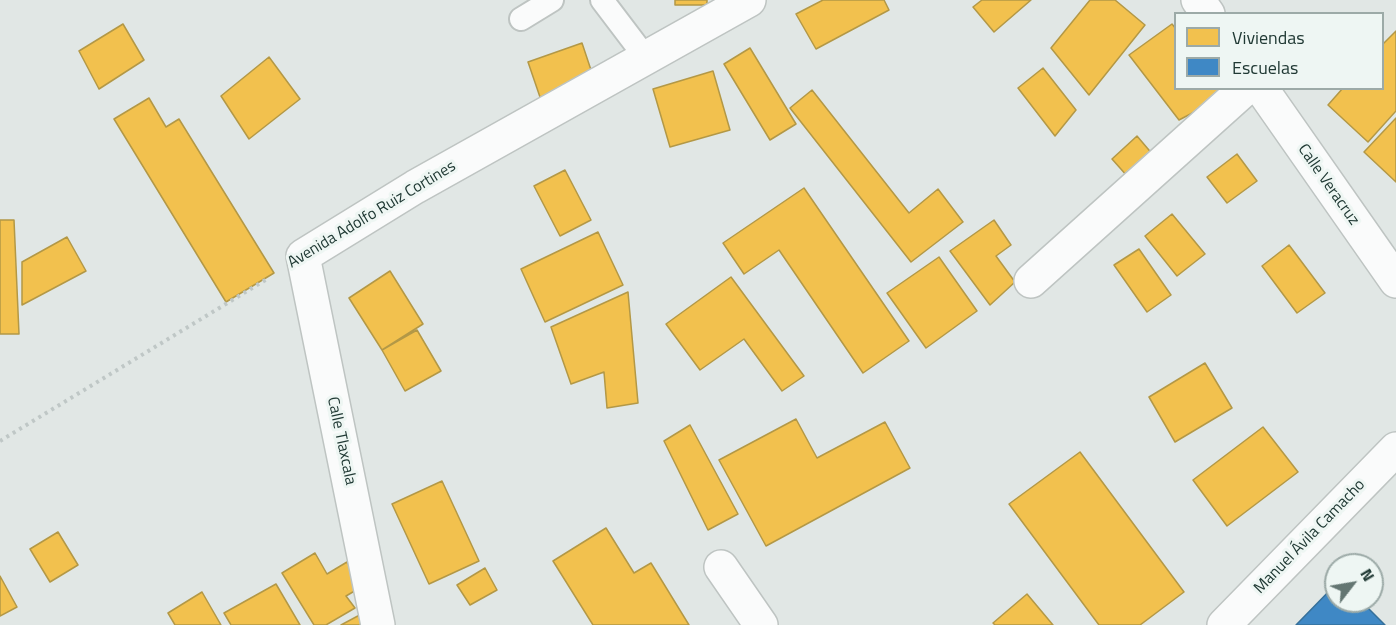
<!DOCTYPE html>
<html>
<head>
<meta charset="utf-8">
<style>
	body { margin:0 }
	#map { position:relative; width:1396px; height:625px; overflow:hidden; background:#e1e7e5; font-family:"Titillium Web",sans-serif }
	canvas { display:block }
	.legend { position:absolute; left:1174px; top:12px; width:210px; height:78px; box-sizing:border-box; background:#eef6f3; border:2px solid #9caaa7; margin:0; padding:8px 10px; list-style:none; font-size:18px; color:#203934 }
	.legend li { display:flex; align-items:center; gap:12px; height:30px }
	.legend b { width:30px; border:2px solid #9caaa7 }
	.north { position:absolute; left:1324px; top:553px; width:60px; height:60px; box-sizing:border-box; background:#eef6f3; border:2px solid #9caaa7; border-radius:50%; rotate:59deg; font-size:16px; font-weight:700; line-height:24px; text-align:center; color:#203934 }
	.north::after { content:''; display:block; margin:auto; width:21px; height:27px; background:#647672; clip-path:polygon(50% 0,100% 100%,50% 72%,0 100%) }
</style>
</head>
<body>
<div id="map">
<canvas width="1396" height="625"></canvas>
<ul class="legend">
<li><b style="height:16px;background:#f2c14e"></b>Viviendas</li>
<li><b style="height:16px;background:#3f88c5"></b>Escuelas</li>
</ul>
<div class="north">N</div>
</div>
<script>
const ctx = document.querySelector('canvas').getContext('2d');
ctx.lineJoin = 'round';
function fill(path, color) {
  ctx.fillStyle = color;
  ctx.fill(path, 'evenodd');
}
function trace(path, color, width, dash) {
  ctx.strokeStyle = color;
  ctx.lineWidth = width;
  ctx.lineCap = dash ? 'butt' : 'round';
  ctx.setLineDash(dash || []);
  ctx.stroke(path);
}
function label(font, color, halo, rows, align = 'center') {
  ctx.font = font + ' "Titillium Web",sans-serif';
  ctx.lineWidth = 6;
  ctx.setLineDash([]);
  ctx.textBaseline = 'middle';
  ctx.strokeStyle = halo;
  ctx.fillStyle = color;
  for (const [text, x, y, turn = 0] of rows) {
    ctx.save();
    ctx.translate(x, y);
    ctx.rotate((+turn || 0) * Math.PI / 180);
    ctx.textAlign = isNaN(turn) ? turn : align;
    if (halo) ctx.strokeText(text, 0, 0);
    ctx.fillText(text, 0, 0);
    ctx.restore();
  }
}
const homes = new Path2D(`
	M675,0H707V5H675Z
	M823,0H884L889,10L816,49L796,14Z
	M982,0H1031L994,32L973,7Z
	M1090,0H1115L1145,25L1089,95L1051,48Z
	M123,24L144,60L99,89L79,51Z
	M1172,24L1176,29V88H1216L1223,97L1179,120L1129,55Z
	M1396,31V111L1368,142L1328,105L1343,88H1382V45Z
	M582,43L595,82L541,100L528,62Z
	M750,48L796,124L770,140L724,64Z
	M269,57L300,99L249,139L221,96Z
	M1043,68L1076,110L1055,136L1018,88Z
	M713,71L730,130L670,147L653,89Z
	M812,90L909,213L938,189L963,222L911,262L790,108Z
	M149,98L166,127L179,119L274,273L226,302L114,119Z
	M1396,118V182L1364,152Z
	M1137,136L1154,156L1128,177L1112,159Z
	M1237,154L1257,181L1227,203L1207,177Z
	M565,170L591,220L560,236L534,186Z
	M804,188L909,341L863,373L779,250L744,274L723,243Z
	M1172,214L1205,254L1177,276L1145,236Z
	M0,220H14L19,334H0Z
	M994,220L1011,245L996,256L1015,282L990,305L950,251Z
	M598,232L623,285L545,322L521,269Z
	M67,237L86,271L22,305V262Z
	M1289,245L1325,293L1297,313L1262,266Z
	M1139,249L1171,295L1147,312L1114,265Z
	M939,257L977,311L926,348L887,293Z
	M390,271L423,324L382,350L349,298Z
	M731,277L804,376L782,391L744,339L700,370L666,324Z
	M628,292L638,403L607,408L604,372L571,384L551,327Z
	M417,330L441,371L405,391L382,350Z
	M1205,363L1232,408L1175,442L1149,397Z
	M796,419L817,458L885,422L910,468L766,546L719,460Z
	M690,425L738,514L708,530L664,441Z
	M1263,427L1298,472L1227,526L1193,480Z
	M1080,452L1184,592L1140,625H1099L1009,504Z
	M442,481L479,561L429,584L392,504Z
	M606,528L634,573L651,563L689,625H593L553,561Z
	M58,532L78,565L50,582L30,549Z
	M315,553L327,574L347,562L363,586L346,596L355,608L326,625H314L282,573Z
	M485,568L497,590L470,605L457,585Z
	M0,576L17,607L0,616Z
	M276,584L300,625H231L224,613Z
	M202,592L221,625H175L168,613Z
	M1027,594L1053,625H995L993,623Z
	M369,610L371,625H341Z`);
const schools = new Path2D(`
	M1336,584V601H1361L1385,625H1296Z`);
const path = new Path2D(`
	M0,441L267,279`);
const lane = new Path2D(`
	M602,0L646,58
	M521,19L552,0`);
const street = new Path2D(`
	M1198,0L1208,14
	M1261,88L1396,281
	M1031,281L1246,88
	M721,567L761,625
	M378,625L303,256L415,187L749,0
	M1224,625L1396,449`);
const streetNames = [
	["Calle Veracruz",1328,185,55],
	["Avenida Adolfo Ruiz Cortines",372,215,-31],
	["Calle Tlaxcala",341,441,78],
	["Manuel Ávila Camacho",1310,537,-46]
];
fill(homes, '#f2c14e');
trace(homes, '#b39846', 1.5);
fill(schools, '#3f88c5');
trace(schools, '#36709a', 1.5);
trace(lane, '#bec4c2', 26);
trace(street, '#bec4c2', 36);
trace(path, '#bfc7c6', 4, [3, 4.5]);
trace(lane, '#fafbfb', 22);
trace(street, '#fafbfb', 33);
label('16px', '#203934', '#eef6f3', streetNames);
</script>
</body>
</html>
